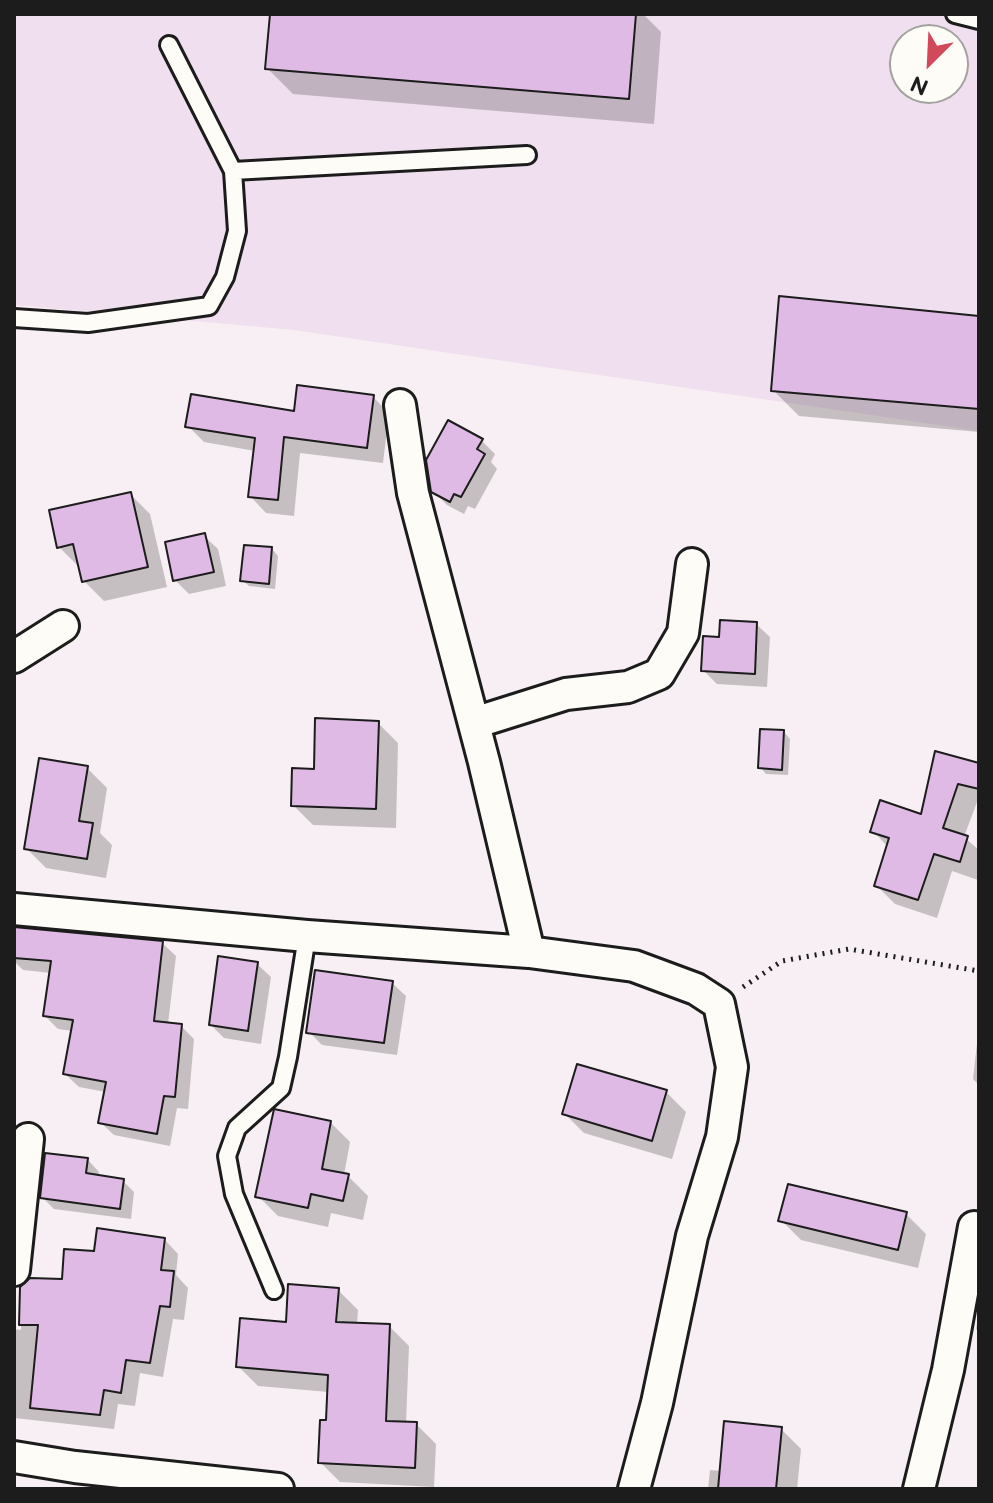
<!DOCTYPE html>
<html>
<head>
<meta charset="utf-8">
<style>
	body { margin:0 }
	#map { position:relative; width:993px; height:1503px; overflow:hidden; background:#f7eff3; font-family:"Balsamiq Sans",sans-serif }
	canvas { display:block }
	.frame { position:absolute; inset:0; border:16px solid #1c1c1c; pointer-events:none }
	.north { position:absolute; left:889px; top:24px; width:80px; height:80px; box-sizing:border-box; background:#fdfcf7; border:2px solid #a3a29f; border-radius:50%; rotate:204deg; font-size:22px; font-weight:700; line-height:32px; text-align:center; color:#1c1c1c }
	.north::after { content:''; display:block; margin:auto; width:28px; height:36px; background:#d1495b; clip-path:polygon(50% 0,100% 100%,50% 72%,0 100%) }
</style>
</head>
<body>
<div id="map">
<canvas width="993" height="1503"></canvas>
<div class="frame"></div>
<div class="north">N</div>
</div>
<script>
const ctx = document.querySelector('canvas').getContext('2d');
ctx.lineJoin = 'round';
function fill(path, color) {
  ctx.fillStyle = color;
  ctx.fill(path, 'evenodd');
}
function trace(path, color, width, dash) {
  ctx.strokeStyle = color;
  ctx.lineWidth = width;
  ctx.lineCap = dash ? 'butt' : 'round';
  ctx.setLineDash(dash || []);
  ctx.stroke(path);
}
const built = new Path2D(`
	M14,14H979V431L294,330L14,305ZM905,40H953V88H905Z`);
const shadow = new Path2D(`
	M272,14H643L661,32L654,124L293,94L268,69Z
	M979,318V432L799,416L773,390Z
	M373,397L389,413L383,463L300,453L294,516L266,513L250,496L255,451L204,442L188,426L296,413Z
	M482,441L495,454L491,462L497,469L475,509L468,506L464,514L447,505L433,491Z
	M130,494L150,514L167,587L104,601L84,581L79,567L59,547Z
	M204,536L218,549L226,586L189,594L175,580Z
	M272,549L278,556L275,589L249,586L242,580Z
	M756,624L770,637L767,687L717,684L703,670L721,639Z
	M378,723L398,743L396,828L313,825L293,805L316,771Z
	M784,732L790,739L788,775L766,774L760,767Z
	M936,753L979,765V802H977L964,837L979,850V877L978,880L952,871L937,918L895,904L876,885L888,847L873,831L923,816Z
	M87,768L107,788L100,833L112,845L106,878L46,868L26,848Z
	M14,929L162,943L176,956L168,1024L181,1026L194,1039L188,1109L177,1108L170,1146L114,1135L100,1122L106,1092L79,1087L65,1074L73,1031L58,1029L45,1016L51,973L23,970L14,961Z
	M257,964L271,977L261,1044L224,1038L211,1025Z
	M392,983L406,996L397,1055L322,1045L309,1032Z
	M979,1025V1085L973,1079Z
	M666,1092L686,1112L672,1159L584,1133L564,1113Z
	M330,1122L350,1142L344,1175L348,1176L368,1196L363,1220L331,1213L328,1227L278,1216L258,1196Z
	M88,1160L99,1172L98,1177L123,1181L134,1192L131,1219L54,1209L42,1197Z
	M906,1214L926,1234L918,1268L801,1240L781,1220Z
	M164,1239L178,1254L176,1275L188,1288L184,1320L173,1319L163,1377L140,1373L135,1406L118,1404L114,1429L14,1418V1329L21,1330L22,1288L63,1281L96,1253Z
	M338,1290L358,1310L357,1324L389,1326L409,1346L406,1424H416L436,1444L434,1487L340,1482L320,1462L328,1422L329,1392L258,1386L238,1366L287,1324Z
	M979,1311V1332L976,1329Z
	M781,1429L801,1449L797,1489H708L710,1470L721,1471Z`);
const building = new Path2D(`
	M270,14H636L629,99L265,69Z
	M779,296L979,316V409L771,391Z
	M297,385L374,395L367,448L284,437L278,500L248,497L255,438L185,427L191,394L294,411Z
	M448,420L483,439L477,449L485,454L461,497L454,494L450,502L431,492L426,460Z
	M131,492L148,567L82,582L73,544L57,548L49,510Z
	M205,533L214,572L173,581L165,542Z
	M244,545L272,547L269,584L240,581Z
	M720,620L757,622L755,674L701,671L703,636L719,637Z
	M315,718L379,721L376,809L291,806L292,768L314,769Z
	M760,729L784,730L782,770L758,768Z
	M935,751L979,763V789L958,784L943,828L968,836L960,862L934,854L918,900L874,886L889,838L870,832L880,800L921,814Z
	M39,758L88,766L79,821L93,823L87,859L24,849Z
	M14,927L163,941L154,1021L182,1024L175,1097L164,1096L157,1134L98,1123L106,1082L63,1074L73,1020L43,1016L51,961L14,958Z
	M218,956L258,962L248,1031L209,1025Z
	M315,970L393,981L384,1043L306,1033Z
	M577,1064L667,1090L652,1141L562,1114Z
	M274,1109L331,1121L322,1169L349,1174L343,1201L311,1194L308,1208L255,1197Z
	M45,1153L88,1158L86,1173L124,1179L120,1209L40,1198Z
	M788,1184L907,1212L898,1250L778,1221Z
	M97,1228L165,1238L161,1270L174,1271L170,1307L160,1306L150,1363L126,1360L121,1393L104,1390L100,1415L30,1408L38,1325H19L20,1287L30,1278L62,1279L64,1249L94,1251Z
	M288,1284L339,1288L336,1322L390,1324L386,1421L417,1422L415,1468L318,1463L320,1420H326L328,1375L236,1367L240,1318L286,1322Z
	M724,1421L782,1427L776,1489H718Z`);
const path = new Path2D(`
	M743,987L782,961L849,949L979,971`);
const service = new Path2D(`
	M955,14L979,20
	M233,171L527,155
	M14,318L88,323L209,306L225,277L237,231L233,171L169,45
	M274,1290L234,1194L227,1156L237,1128L281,1088L288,1057L307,936`);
const minor = new Path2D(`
	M400,405L413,493L484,762L529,952
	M14,657L63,626
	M474,723L566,694L628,687L659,674L683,633L692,564
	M14,909L307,936L529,952L634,966L696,989L719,1004L732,1067L722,1137L692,1236L657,1403L634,1489
	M14,1270L28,1139
	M14,1457L75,1467L278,1489
	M919,1489L948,1370L974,1227`);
fill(built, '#f0dfee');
fill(shadow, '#0003');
fill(building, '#dfbae4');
trace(building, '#1c1c1c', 2);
trace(service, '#1c1c1c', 22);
trace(minor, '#1c1c1c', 36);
trace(path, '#1c1c1c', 5, [2, 6]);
trace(service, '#fdfcf7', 16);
trace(minor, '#fdfcf7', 30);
</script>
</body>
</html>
